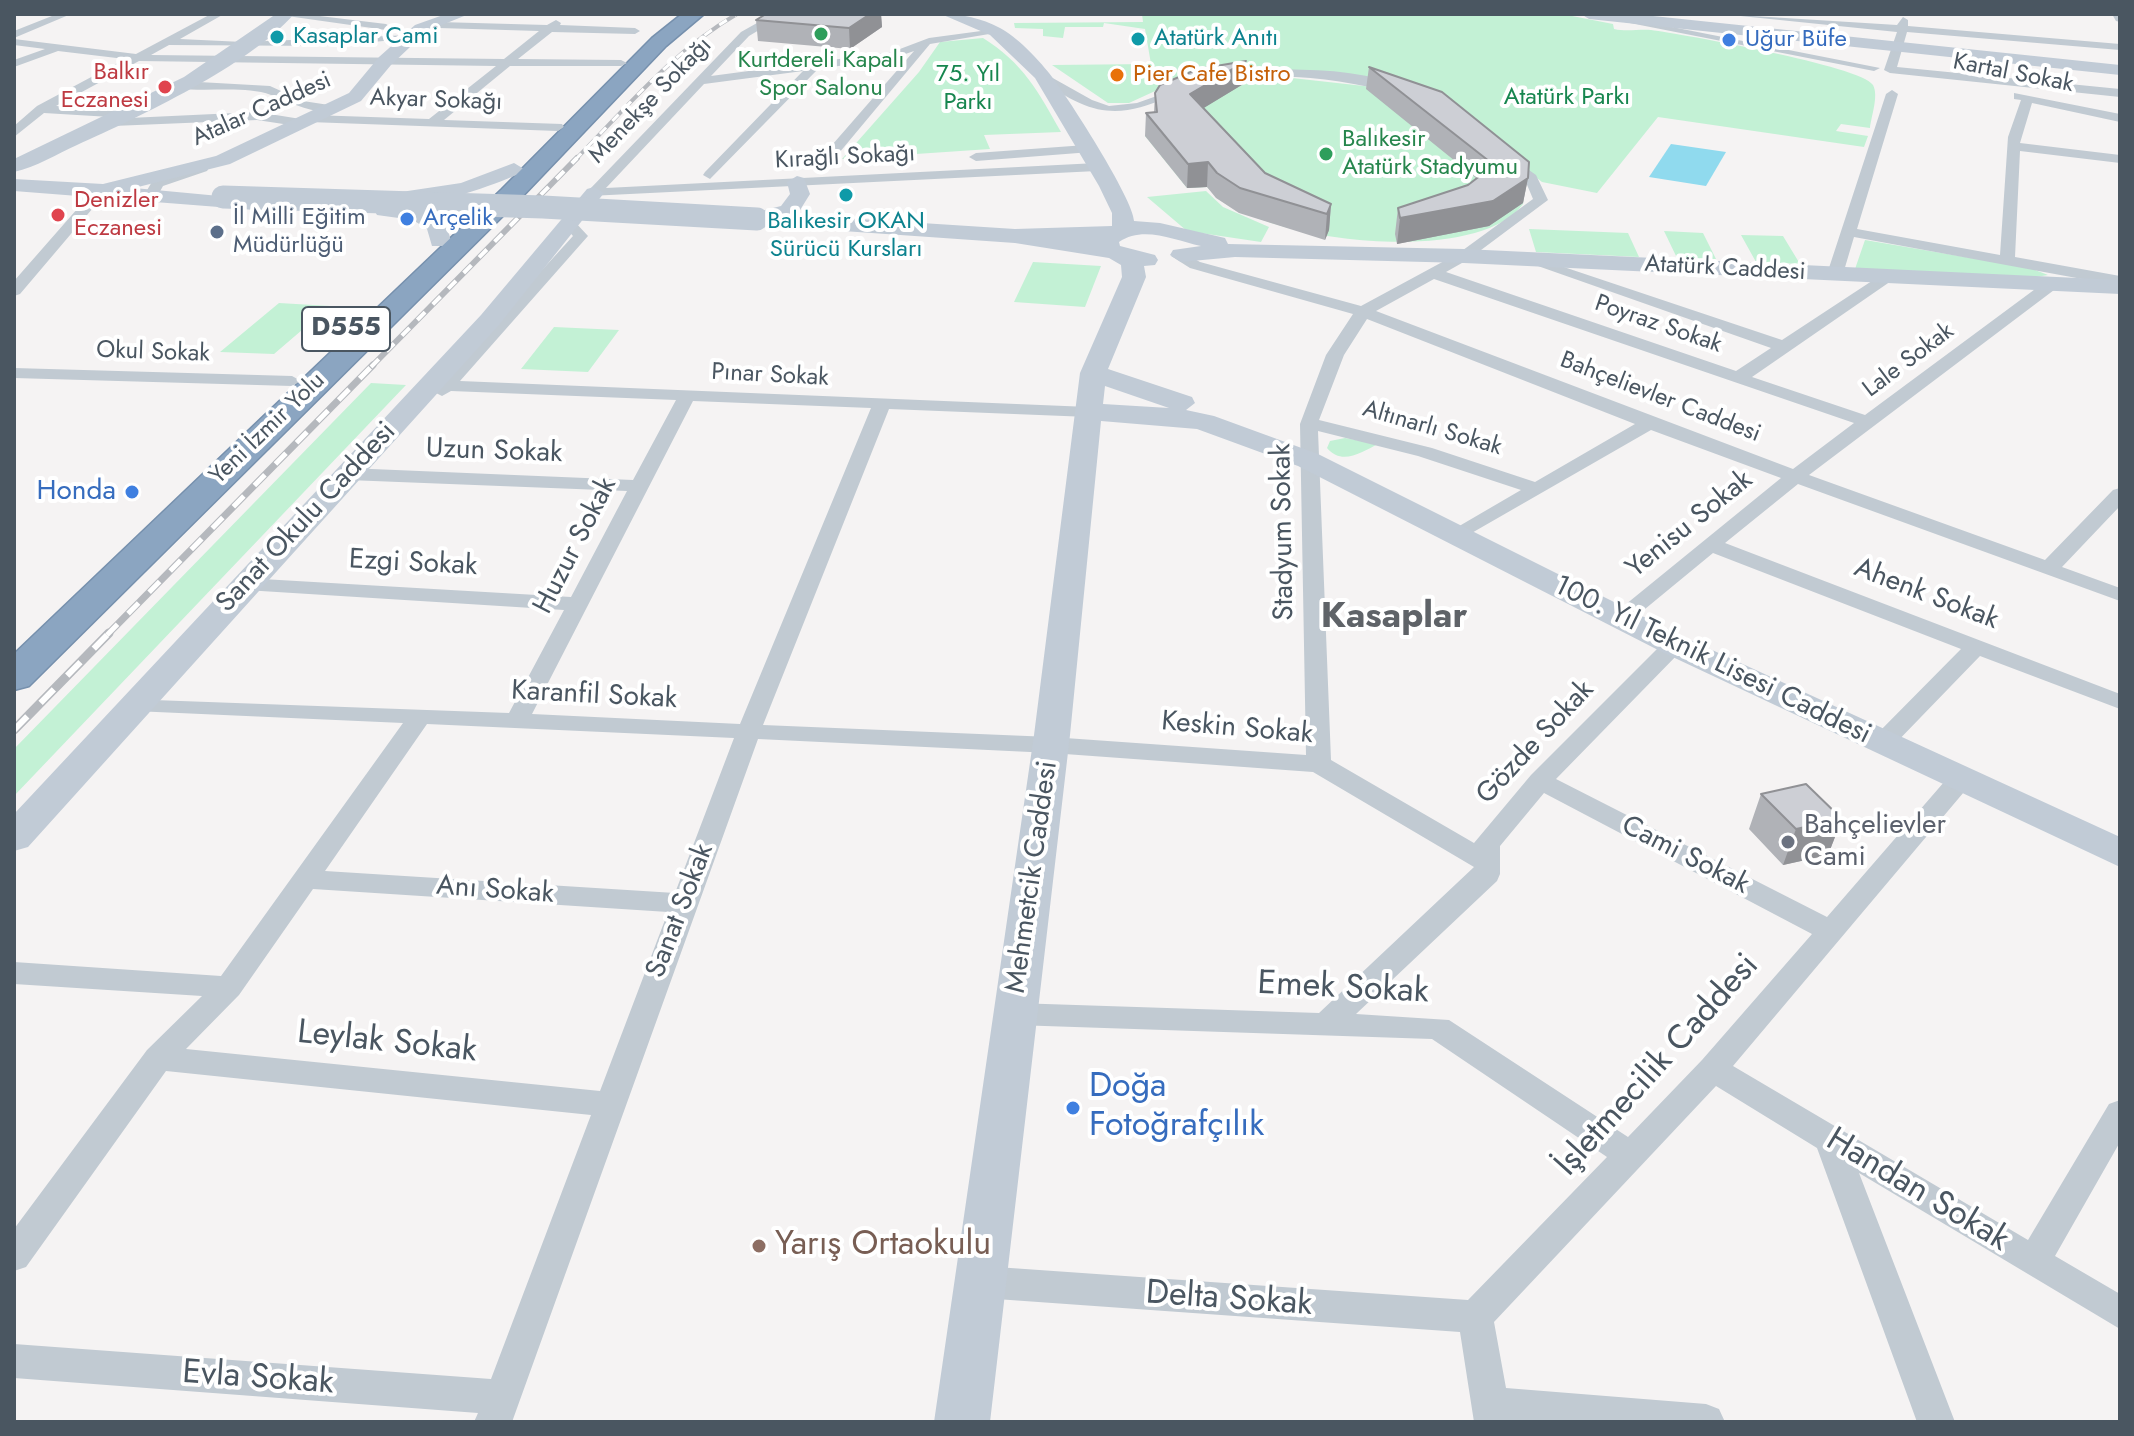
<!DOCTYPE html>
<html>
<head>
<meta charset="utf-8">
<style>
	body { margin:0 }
	#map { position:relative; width:2134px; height:1436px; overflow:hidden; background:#f5f3f3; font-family:Jost,sans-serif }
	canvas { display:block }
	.frame { position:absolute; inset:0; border:16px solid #4a5661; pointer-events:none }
</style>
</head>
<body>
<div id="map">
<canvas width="2134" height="1436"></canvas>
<div class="frame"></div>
</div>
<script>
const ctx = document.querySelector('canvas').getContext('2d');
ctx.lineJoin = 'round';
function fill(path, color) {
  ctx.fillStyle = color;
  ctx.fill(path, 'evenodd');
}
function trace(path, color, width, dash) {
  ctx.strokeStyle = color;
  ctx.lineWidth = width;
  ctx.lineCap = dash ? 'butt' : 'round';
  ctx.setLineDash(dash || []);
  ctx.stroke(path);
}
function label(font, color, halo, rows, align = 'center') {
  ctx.font = font + ' Jost,sans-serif';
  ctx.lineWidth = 8;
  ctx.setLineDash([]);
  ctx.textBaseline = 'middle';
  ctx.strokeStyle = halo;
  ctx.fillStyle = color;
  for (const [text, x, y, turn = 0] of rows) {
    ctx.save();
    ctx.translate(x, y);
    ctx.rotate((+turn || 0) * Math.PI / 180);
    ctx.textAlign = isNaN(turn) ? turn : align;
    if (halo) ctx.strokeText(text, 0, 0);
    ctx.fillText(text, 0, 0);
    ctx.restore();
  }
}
const green = new Path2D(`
	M1142,14H1562L1613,24L1614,29C1627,32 1638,29 1651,30C1681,34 1862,66 1873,85C1879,96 1871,117 1870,128L1841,124L1836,131L1868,136L1864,147L1658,117L1597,193L1542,182L1445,105L1377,78L1190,75L1129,103H1108L1052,65L1151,64L1145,29L1104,23L1103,27H1065L1063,38L1043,36V29L1015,28L1014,23L1143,22Z
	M983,38C1023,63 1038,91 1061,132L984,135L990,149L842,159L919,72L940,42Z
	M1292,78L1382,88L1525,187L1523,204C1478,268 1253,243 1207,187L1187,188L1145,136L1244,79Z
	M1206,191L1223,207L1269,227L1261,242L1187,231L1147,197Z
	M1529,229L1628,233L1639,257L1536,252Z
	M1664,231L1703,233L1716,259L1677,258Z
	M1741,235L1783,236L1800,264L1756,262Z
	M1865,240L2030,268L2048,275L2036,277L1855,269Z
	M1033,262L1101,266L1085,307L1014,302Z
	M279,303L330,306L274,354L220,352Z
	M554,327L619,330L588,372L521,369Z
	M371,383L406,385L14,796V749Z
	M1345,438L1378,444C1362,452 1342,466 1327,448L1330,441Z`);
const water = new Path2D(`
	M1671,144L1726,152L1706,186L1649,177Z`);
const street = new Path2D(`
	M57,14H71L14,38V31Z
	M211,14H224L180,39L243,42L411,35L416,38L329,46L169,45L151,55L504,59L539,31L439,28L434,25L439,22L547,25L556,20L561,23L560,25L635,28L640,31L635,34L552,32L518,59L621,60L627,63L621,66H510L444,120L562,124L564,127L558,131L309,122L303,127L257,120L113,126L109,125V119L127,118L44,113L14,137V126L37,106L125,59L58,51L14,67V60L45,49L14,45V39L136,54ZM139,61L496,66L429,119L312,115L307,120L257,112L129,118L134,114L132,111L56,106Z
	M303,14L386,24L391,27L386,30L280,15Z
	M773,14H786L749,36L711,76L892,52L929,38L996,29L1001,32L930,44L824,171L812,168L914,51L894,58L818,69L710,179L703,175L705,172L803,71L704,84L606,188L1097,163L1104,167L1097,171L589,196V190L741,32Z
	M1584,14H1606L1880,68L1874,71Z
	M1721,14L1897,25L1903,17L1908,20V26L2120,44V50L1907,32L1897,67L2120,89V97L1890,73L1884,70L1897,32Z
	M2112,14H2120V22L2116,21Z
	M1258,70C1297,69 1371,68 1403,90L1397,94C1343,79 1290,72 1234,80C1146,92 1123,146 1036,75L1042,72L1092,100L1109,106L1137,103L1213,76Z
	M181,81L270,86L303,101L342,107C323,120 290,102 271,95C243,85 206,93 177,88V82Z
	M1892,90L1898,94L1857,229L2000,255L2008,137L2021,100L2014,99V93L2120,114V122L2032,103L2020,143L2120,155V163L2020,151L2015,257L2120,276V286L1854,237L1843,274L1830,277L1827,274L1886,94Z
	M1086,145L1091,146V152L976,161L969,157L976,153Z
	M1505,153L1536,175L1548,200L1469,259L1446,272L1736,371L1771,348L1518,259L1531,256L1782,340L1884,273H1894V279L1752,377L1865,415L2046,281H2058V287L1809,475L2045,560L2113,490L2120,488V506L2062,567L2120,588V601L1798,484L1725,543L2120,694V709L1980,656L1890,749H1872L1869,744L1872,739L1961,649L1713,553L1628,623L1620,625L1609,618L1781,478L1651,430L1456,542L1449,540L1446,536L1449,532L1521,490L1418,456L1318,431L1331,760L1474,843L1531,775L1666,640H1682L1685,645L1682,650L1556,779L1827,917L1951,774H1969L1973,780L1969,786L1733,1066L2028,1240L2109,1104L2120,1100V1142L2055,1256L2120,1294V1329L1859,1173L1955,1422H1917L1817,1148L1716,1086L1494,1322L1506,1388L1706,1404L1719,1409L1725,1422H1474L1460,1332L982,1298L970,1293L965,1282L970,1271L982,1266L1468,1300L1607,1157L1432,1039L1015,1025L1005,1022L1000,1014L1005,1006L1015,1003L1319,1013L1474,867L1313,772L1051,753L758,739L512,1422H474L478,1413L14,1378V1344L491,1379L591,1115L166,1071L26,1267L14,1271V1229L147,1050L202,996L14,984V962L221,976L403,723L134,711L126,709L122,704L126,699L509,713L564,610L245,590L234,584L245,578L571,597L627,491L348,480L338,474L348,468L633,480L676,400L451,391L442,396L420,385L429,380H442L573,236L563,225L565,222H575L588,236L460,381L1089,407L1098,412L1089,417L889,409L763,725L1051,737L1306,755L1300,424L1326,355L1353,314L1190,268L1171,256L1184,253L1200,262L1361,306L1459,253L1533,199L1525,180L1498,157ZM1434,279L1854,423L1793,469L1376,311ZM1367,319L1635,424L1535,482L1432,448L1319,420L1344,355ZM693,401L871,408L740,724L532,714ZM427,724L734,738L675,893L325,871ZM1544,793L1812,934L1702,1060L1628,1137L1449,1020L1356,1014L1497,881L1500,874V846ZM313,889L668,912L600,1091L186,1049L239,995Z
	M202,164L209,168L207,171L163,186L158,195L146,192L153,180Z
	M92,192L104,195L20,294L14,296V281Z
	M14,368L292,376L301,381L292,386L14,378Z`);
const secondary = new Path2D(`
	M276,14H294C250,65 139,117 77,145C57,154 36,167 14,172V159L184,77Z
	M446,14H469L427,31L391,65L361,101L230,164L134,188L262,200L270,201L273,206L270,211L14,191V179L103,184L216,156L349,93L379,57L415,25Z
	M941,14C962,14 981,18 1000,28C1016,36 1038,59 1049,73C1066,94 1134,200 1134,221L1160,223L1225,238L1228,244L1464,249L2120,280V294L1464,263L1235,257L1181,262L1170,255L1173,250L1201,246C1174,240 1143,225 1119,242L1120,246L1155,255L1158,260L1155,265L1144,266L1146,277L1108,369L1192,397L1195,403L1186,410L1214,416L1318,454L1686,638L2120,837V867L1662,652L1298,466L1197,429L1101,421L1070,735L990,1422H934L1034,735L1080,373L1122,277L1121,265L1109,258L1015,243L757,225L746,219L749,214L781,206L790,194L787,182L797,176L804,178L810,194L797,215L1015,229L1112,226V213L1099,186L1035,78L990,35ZM1105,386L1169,408L1103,404Z
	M1581,14H1634L2120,65V75L1589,19Z
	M514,163L524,169L521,173C499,183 408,218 390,198L401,192L461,183Z
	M594,187L604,193L499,325L28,847L14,851V814L481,315L587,189Z
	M385,204C415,207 444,207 451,241L448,246H432L427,229L413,220L377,215L374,210L377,205Z`);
const highway = new Path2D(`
	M682,14H704L666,46L520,199L29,686L14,690V654L502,189L652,38Z`);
const railFar3 = new Path2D(`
	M575,160C626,108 673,51 737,14`);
const railFar2 = new Path2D(`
	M371,367L577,158`);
const railFar1 = new Path2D(`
	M107,635L373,365`);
const rail = new Path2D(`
	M14,730L109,633`);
const secondaryBridge = new Path2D(`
	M223,197L543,207L757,219`);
const wall = new Path2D(`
	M766,14H881L882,27L850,49L758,41L756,20Z
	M1369,67L1528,178L1523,203L1489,226L1397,244L1395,234L1398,208L1468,185L1476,178L1366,89Z
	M1245,83L1203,108L1265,173L1331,204L1329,230L1325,240L1239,213L1216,198L1207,187L1187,188L1145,136L1146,113L1154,112L1155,93Z
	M1761,794L1842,819L1828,855L1783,865L1749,829Z`);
const shadedWall = new Path2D(`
	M870,14H881L882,27L850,49L849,28Z
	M1246,61L1245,83L1189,117L1190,94Z
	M1208,162L1207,187L1187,188L1188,164Z
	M1528,178L1523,203L1489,226L1397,244L1400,218Z
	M1331,204L1329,230L1325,240L1327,214Z
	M1842,819L1828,855L1783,865L1796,829Z`);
const building = new Path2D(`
	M766,14H870L849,28L756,20Z
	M1246,61L1190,94L1265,173L1331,204L1327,214L1240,188L1217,173L1208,162L1188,164L1146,113L1157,112L1155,93L1160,85L1198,69Z
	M1369,67L1442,92L1529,162L1528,178L1493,201L1400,218L1398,208L1468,185L1494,165Z
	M1806,784L1842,819L1796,829L1761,794Z`);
const markers = [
	[821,34,8,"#2e9e5b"],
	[277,37,8,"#0f9aa8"],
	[1138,39,8,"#0f9aa8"],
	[1729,40,8,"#3f7fe0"],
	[1117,75,8,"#e8710a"],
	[165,87,8,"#e0444e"],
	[1326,154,8,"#2e9e5b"],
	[846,195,8,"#0f9aa8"],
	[58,215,8,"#e0444e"],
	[407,219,8,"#3f7fe0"],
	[217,232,8,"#5c6f8a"],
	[132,492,8,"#3f7fe0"],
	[1788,842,8,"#6b7280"],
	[1073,1108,8,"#3f7fe0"],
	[759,1246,8,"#8d6e63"]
];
const farCulturenames = [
	["Kasaplar Cami",293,37],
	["Atatürk Anıtı",1154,39],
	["Balıkesir OKAN",846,222,"center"],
	["Sürücü Kursları",846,250,"center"]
];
const farShopnames = [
	["Uğur Büfe",1745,40],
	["Arçelik",423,219]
];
const farLeisurenames = [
	["Kurtdereli Kapalı",821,61],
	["Spor Salonu",821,89],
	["Balıkesir",1342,140,"left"],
	["Atatürk Stadyumu",1342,168,"left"]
];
const farHealthnames = [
	["Balkır",149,73],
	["Eczanesi",149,101],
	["Denizler",74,201,"left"],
	["Eczanesi",74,229,"left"]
];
const farStreetnames = [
	["Kartal Sokak",2013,74,11],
	["Akyar Sokağı",436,101,2],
	["Menekşe Sokağı",651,101,-46],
	["Atalar Caddesi",262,110,-24],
	["Kırağlı Sokağı",845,158,-3],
	["Atatürk Caddesi",1725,269,3],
	["Poyraz Sokak",1658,325,19],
	["Okul Sokak",153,353,2],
	["Lale Sokak",1909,361,-37],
	["Pınar Sokak",770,376,3],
	["Bahçelievler Caddesi",1660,398,21],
	["Yeni İzmir Yolu",268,429,-44],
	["Altınarlı Sokak",1432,429,16]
];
const farParknames = [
	["75. Yıl",968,75],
	["Parkı",968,103],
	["Atatürk Parkı",1567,98]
];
const farFoodnames = [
	["Pier Cafe Bistro",1133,75]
];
const farServicenames = [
	["İl Milli Eğitim",233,218],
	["Müdürlüğü",233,246]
];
const shields = [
	[346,329,88]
];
const shieldNames = [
	["D555",346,329]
];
const streetNames = [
	["Uzun Sokak",494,452,2],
	["Sanat Okulu Caddesi",307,518,-47],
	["Yenisu Sokak",1690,525,-39],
	["Stadyum Sokak",1284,532,-91],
	["Huzur Sokak",576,546,-63],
	["Ezgi Sokak",413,564,3],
	["Ahenk Sokak",1926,595,21],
	["100. Yıl Teknik Lisesi Caddesi",1712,661,26],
	["Karanfil Sokak",594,696,3],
	["Keskin Sokak",1237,729,5],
	["Gözde Sokak",1536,743,-47],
	["Cami Sokak",1685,856,27],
	["Mehmetcik Caddesi",1033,877,-82],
	["Anı Sokak",495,891,4],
	["Sanat Sokak",681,911,-69]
];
const shopNames = [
	["Honda",116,492]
];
const worshipNames = [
	["Bahçelievler",1804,826],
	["Cami",1804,858]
];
const nearStreetnames = [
	["Emek Sokak",1343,989,3],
	["Leylak Sokak",387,1043,6],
	["İşletmecilik Caddesi",1658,1066,-48],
	["Handan Sokak",1917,1191,31],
	["Delta Sokak",1229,1300,4],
	["Evla Sokak",258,1379,4]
];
const nearShopnames = [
	["Doğa",1089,1088],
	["Fotoğrafçılık",1089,1127]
];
const nearEducationnames = [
	["Yarış Ortaokulu",775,1246]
];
const districtNames = [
	["Kasaplar",1394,618]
];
fill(green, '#c3f1d5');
fill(water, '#90daee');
trace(highway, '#7690ad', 3);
fill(street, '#c1cad2');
fill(secondary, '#c1cbd6');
fill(highway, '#8ba5c1');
trace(railFar3, '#b5b8bd', 4);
trace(railFar2, '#b5b8bd', 6);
trace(railFar1, '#b5b8bd', 7);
trace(rail, '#b5b8bd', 9);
trace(railFar3, '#fff', 3, [9]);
trace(railFar2, '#fff', 4, [11]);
trace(railFar1, '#fff', 5, [15]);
trace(rail, '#fff', 6, [19]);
trace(secondaryBridge, '#c1cbd6', 23);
fill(wall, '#b0b2b7');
fill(shadedWall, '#909195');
fill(building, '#cdcfd5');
trace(building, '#909195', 2);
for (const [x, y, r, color] of markers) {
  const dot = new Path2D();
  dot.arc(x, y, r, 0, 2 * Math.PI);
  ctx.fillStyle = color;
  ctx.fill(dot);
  trace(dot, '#fff', 3);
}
label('24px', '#0d838f', '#fff', farCulturenames, 'left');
label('24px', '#366cbe', '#fff', farShopnames, 'left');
label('24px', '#27864d', '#fff', farLeisurenames);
label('24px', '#be3a42', '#fff', farHealthnames, 'right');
label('24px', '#4a5661', '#fff', farStreetnames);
label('24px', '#17864f', '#fff', farParknames);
label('24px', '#c56008', '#fff', farFoodnames, 'left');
label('24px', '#4e5e75', '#fff', farServicenames, 'left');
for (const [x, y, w] of shields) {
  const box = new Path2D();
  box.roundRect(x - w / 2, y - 22, w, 44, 6);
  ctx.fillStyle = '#fff';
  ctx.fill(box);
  trace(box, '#4a5661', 2);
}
label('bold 26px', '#4a5661', null, shieldNames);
label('28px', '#4a5661', '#fff', streetNames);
label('28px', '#366cbe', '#fff', shopNames, 'right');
label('28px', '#5b616d', '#fff', worshipNames, 'left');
label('34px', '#4a5661', '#fff', nearStreetnames);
label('34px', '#366cbe', '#fff', nearShopnames, 'left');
label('34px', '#785e54', '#fff', nearEducationnames, 'left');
label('bold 36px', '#5f6368', '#fff', districtNames);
</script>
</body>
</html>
